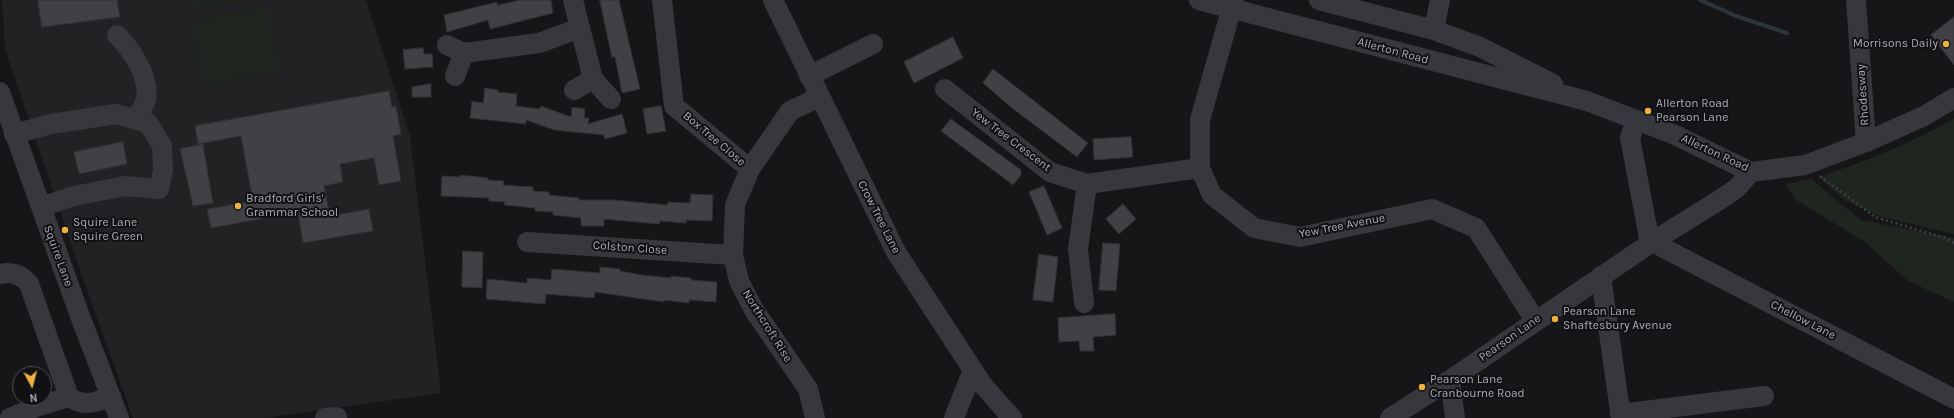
<!DOCTYPE html>
<html>
<head>
<meta charset="utf-8">
<style>
	body { margin:0 }
	#map { position:relative; width:1954px; height:418px; overflow:hidden; background:#161618; font-family:Karla,sans-serif }
	canvas { display:block }
	.north { position:absolute; left:12px; top:366px; width:40px; height:40px; box-sizing:border-box; background:#111113; border:1px solid #4d4f55; border-radius:50%; rotate:173deg; font-size:11px; font-weight:700; line-height:16px; text-align:center; color:#a8adb8 }
	.north::after { content:''; display:block; margin:auto; width:14px; height:18px; background:#f2b134; clip-path:polygon(50% 0,100% 100%,50% 72%,0 100%) }
</style>
</head>
<body>
<div id="map">
<canvas width="1954" height="418"></canvas>
<div class="north">N</div>
</div>
<script>
const ctx = document.querySelector('canvas').getContext('2d');
ctx.lineJoin = 'round';
function fill(path, color) {
  ctx.fillStyle = color;
  ctx.fill(path, 'evenodd');
}
function trace(path, color, width, dash) {
  ctx.strokeStyle = color;
  ctx.lineWidth = width;
  ctx.lineCap = dash ? 'butt' : 'round';
  ctx.setLineDash(dash || []);
  ctx.stroke(path);
}
function label(font, color, halo, rows, align = 'center') {
  ctx.font = font + ' Karla,sans-serif';
  ctx.lineWidth = 4;
  ctx.setLineDash([]);
  ctx.textBaseline = 'middle';
  ctx.strokeStyle = halo;
  ctx.fillStyle = color;
  for (const [text, x, y, turn = 0] of rows) {
    ctx.save();
    ctx.translate(x, y);
    ctx.rotate((+turn || 0) * Math.PI / 180);
    ctx.textAlign = isNaN(turn) ? turn : align;
    if (halo) ctx.strokeText(text, 0, 0);
    ctx.fillText(text, 0, 0);
    ctx.restore();
  }
}
const built = new Path2D(`
	M2,0H366L410,136L441,393L265,418H133L82,276L5,49Z`);
const green = new Path2D(`
	M195,0H238L197,8Z
	M266,7L279,70L207,85L194,22Z
	M1954,119V234L1878,216L1843,199L1818,177C1866,162 1910,143 1954,119Z
	M1811,179L1861,220L1954,238V302L1908,281L1865,242L1796,200L1786,184Z`);
const stream = new Path2D(`
	M1700,0L1736,16L1787,33`);
const building = new Path2D(`
	M38,0H117L120,17L42,27Z
	M520,0H551L553,13L490,29L488,20L447,32L444,15L497,2V5Z
	M600,0H619L640,89L622,93L615,57H612Z
	M1954,17V65L1931,35Z
	M953,37L963,58L914,83L904,62Z
	M423,48L424,54H432L433,67L405,69L403,50Z
	M993,69L1088,143L1077,157L1012,108L983,83Z
	M431,84V97H412V87Z
	M485,88L498,90V92L517,94L516,106L540,109L541,106L571,117L572,107L585,109L584,118H589L588,124L622,114L627,133L605,139L604,135L554,130L526,120V124L470,118L472,101L483,103Z
	M389,91L392,107L396,106L401,134L393,136L401,181L379,185L374,158L340,164L343,182L324,186L330,216L369,209L373,231L303,243L298,212L211,228L207,209L253,201L241,136L198,144L195,126Z
	M661,106L666,131L647,134L643,109Z
	M951,119L1021,170V175L1013,185L941,131Z
	M1131,137L1133,157L1094,160L1093,139Z
	M123,142L127,164L79,174L74,152Z
	M203,144L213,203L193,206L180,149Z
	M460,175L488,178V180L504,181L503,185L533,187V191L549,192V195L579,198V200H614L667,205L668,202L690,203L691,194L713,195L712,221L686,220V223L660,221L659,224L604,219V226H581V218L553,215V212L535,211V208L504,205L505,202L489,201V198L441,196L442,176L460,177Z
	M1044,186L1062,228L1047,235L1029,192Z
	M1123,204L1136,219L1119,234L1106,219Z
	M1103,243L1120,244L1116,291L1099,290Z
	M463,251L483,252L482,288L462,287Z
	M1039,254L1058,257L1053,302L1033,300Z
	M600,267L620,269V271L642,275L671,278V276L691,278V280L717,282L716,302L689,300V303L664,300V302L595,292L594,298L546,294L545,304L486,299L487,279L527,283V278L551,280L552,269L600,273Z
	M1115,314L1116,335L1093,337L1094,351H1080L1079,341L1059,342L1058,318Z`);
const path = new Path2D(`
	M1820,176L1875,217L1945,238L1954,243`);
const minor = new Path2D(`
	M573,0L593,79L611,99
	M662,0L674,106L750,169
	M773,0L896,252L982,384L1012,418
	M1199,0L1587,101L1675,135L1751,172L1805,165L1866,142L1924,116L1954,98
	M1234,0L1200,120V168L1212,195L1254,228L1300,237L1432,209L1476,228L1535,320
	M1319,0L1434,30L1480,47L1553,84
	M1856,0L1866,142
	M1434,30L1440,0
	M117,35C132,50 150,77 146,100C144,106 139,114 136,120
	M447,45L464,53
	M455,76L464,53L539,43L580,28
	M809,76L873,44
	M945,89L1050,172L1087,184L1200,168
	M574,90L593,79
	M0,92L80,316L119,418
	M1636,120L1630,138L1650,243
	M14,134L51,124L116,114L148,123L162,146L163,170L159,189L125,186L74,196L41,207
	M527,242L733,255
	M1652,242L1954,399
	M0,274C12,271 22,275 29,284L69,397C84,407 95,403 111,396
	M1601,276L1621,418
	M1084,303L1078,249L1087,184
	M1450,380L1455,418
	M1620,414L1764,396
	M10,418L36,407L69,397
	M325,418L337,417
	M815,418L808,389L754,310L739,281L733,255L735,205L750,169L790,111L819,97
	M954,418L973,370
	M1390,418L1450,380L1652,242L1721,199L1737,188L1751,172`);
const markers = [
	[1946,44,4,"#f2b134"],
	[1648,111,4,"#f2b134"],
	[238,206,4,"#f2b134"],
	[65,230,4,"#f2b134"],
	[1555,319,4,"#f2b134"],
	[1422,387,4,"#f2b134"]
];
const poiNames = [
	["Morrisons Daily",1938,44,"right"],
	["Allerton Road",1656,104],
	["Pearson Lane",1656,118],
	["Bradford Girls'",246,199],
	["Grammar School",246,213],
	["Squire Lane",73,223],
	["Squire Green",73,237],
	["Pearson Lane",1563,312],
	["Shaftesbury Avenue",1563,326],
	["Pearson Lane",1430,380],
	["Cranbourne Road",1430,394]
];
const streetNames = [
	["Allerton Road",1393,51,15],
	["Rhodesway",1863,95,-94],
	["Box Tree Close",714,139,40],
	["Yew Tree Crescent",1011,140,37],
	["Allerton Road",1715,153,25],
	["Crow Tree Lane",879,217,63],
	["Yew Tree Avenue",1342,226,-11],
	["Colston Close",630,248,4],
	["Squire Lane",58,256,70],
	["Chellow Lane",1803,320,27],
	["Northcroft Rise",767,326,58],
	["Pearson Lane",1510,338,-35]
];
fill(built, '#222225');
fill(green, '#1e261f');
trace(stream, '#2c353c', 4);
fill(building, '#404145');
trace(building, '#303034', 1);
trace(path, '#3d3f44', 2.5, [2, 3]);
trace(minor, '#37383d', 20);
for (const [x, y, r, color] of markers) {
  const dot = new Path2D();
  dot.arc(x, y, r, 0, 2 * Math.PI);
  ctx.fillStyle = color;
  ctx.fill(dot);
  trace(dot, '#111113', 1.5);
}
label('12px', '#a8adb8', '#111113', poiNames, 'left');
label('12px', '#a8adb8', '#111113', streetNames);
</script>
</body>
</html>
